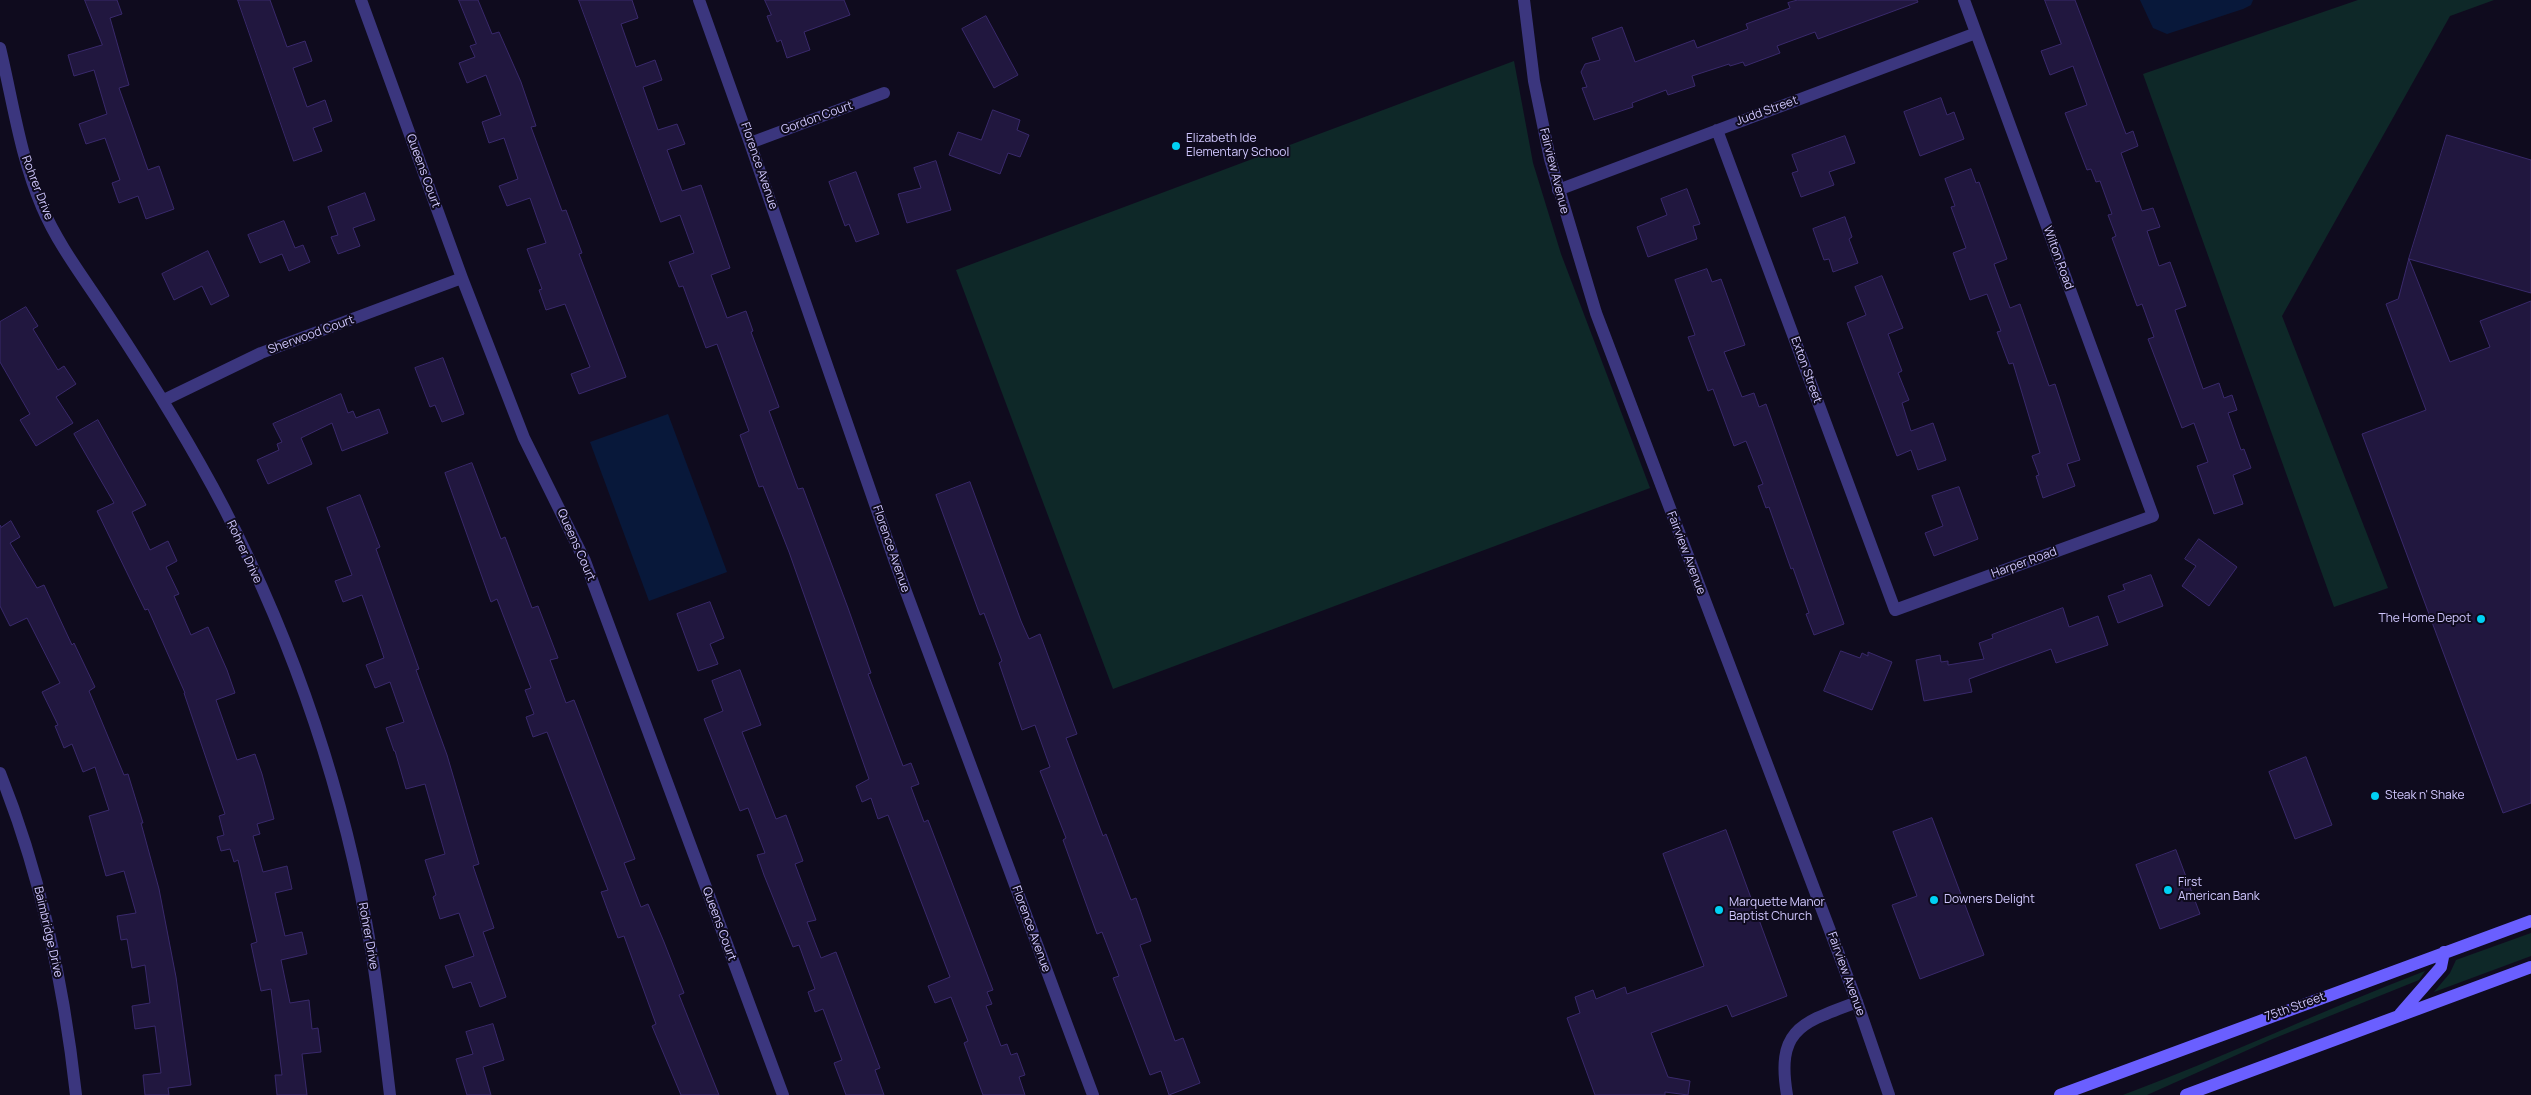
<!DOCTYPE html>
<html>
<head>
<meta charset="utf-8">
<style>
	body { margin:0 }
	canvas { display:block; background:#0f0b1e }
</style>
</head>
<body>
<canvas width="2531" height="1095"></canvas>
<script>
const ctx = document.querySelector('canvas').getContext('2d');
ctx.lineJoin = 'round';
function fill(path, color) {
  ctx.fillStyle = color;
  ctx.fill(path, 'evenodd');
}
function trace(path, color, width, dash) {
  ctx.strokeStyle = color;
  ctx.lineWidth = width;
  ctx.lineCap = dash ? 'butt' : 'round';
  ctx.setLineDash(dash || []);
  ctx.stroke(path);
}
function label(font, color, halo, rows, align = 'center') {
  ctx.font = font + ' Manrope,sans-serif';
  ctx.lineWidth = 4;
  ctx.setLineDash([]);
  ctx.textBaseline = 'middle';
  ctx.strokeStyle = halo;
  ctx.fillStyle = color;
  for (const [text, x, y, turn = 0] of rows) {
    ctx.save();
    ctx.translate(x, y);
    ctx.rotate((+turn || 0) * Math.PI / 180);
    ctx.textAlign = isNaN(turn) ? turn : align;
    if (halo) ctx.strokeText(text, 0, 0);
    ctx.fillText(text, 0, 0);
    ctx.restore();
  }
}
const green = new Path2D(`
	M2358,0H2494L2450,16L2282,316L2388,588L2334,607L2143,74Z
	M1514,61L1533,163L1561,254L1650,488L1113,689L956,270Z
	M2531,933V956L2434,992L2450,973L2456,960Z
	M2425,971L2419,980L2270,1040L2147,1095H2123C2225,1057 2323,1010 2425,971Z`);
const water = new Path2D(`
	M2140,0H2253L2251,5L2243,9L2167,34L2153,28Z
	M668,414L727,572L649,601L590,442Z`);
const building = new Path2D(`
	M85,0H117L122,14L110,18L129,85L119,88L148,170L159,166L174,209L146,219L138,196L119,203L112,183L120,180L105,138L86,144L79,124L107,114L94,70L74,76L68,55L102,45Z
	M238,0H270L287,47L305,41L312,61L293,68L307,107L325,100L332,121L313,128L322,151L294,161Z
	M459,0H478L492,34L499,32L521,82L536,126L531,127L562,211L566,210L582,253L579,254L626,377L579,394L571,374L590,367L565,304L546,310L539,290L542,289L527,249L546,243L530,198L507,206L499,186L518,179L504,138L489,143L482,122L501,115L486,75L467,83L459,63L475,57L470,46L476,44Z
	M579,0H632L638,18L621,24L636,67L655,60L662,80L643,87L658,130L677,124L685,144L667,150L682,191L701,185L730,268L711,275L727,318L746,311L753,331L751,332L779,407L769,411L798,489L803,488L848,608L871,673L868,674L903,766L911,763L919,784L911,787L924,822L928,820L993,990L987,992L992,1004L986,1006L1001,1046L1007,1044L1011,1055L1017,1053L1025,1075L1019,1077L1025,1095H983L964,1043L968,1041L951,997L935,1003L928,986L950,977L888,815L878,819L871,798L862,802L856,786L869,779L789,552L763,486L759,487L740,435L749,431L717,344L706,348L683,286L679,287L669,262L694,253L680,215L661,222Z
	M765,0H844L850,15L804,32L810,50L787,58L781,40L777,42L767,16L771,15Z
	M1798,0H1917L1918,2L1818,39L1815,32L1777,46L1780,53L1745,66L1743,62L1730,66L1729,64L1692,76L1695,86L1668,95L1666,90L1632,103L1633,107L1594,120L1582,88L1587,87L1581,72L1585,64L1600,60L1592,38L1622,27L1635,62L1694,40L1697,48L1748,29L1746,24L1790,8L1788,3Z
	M2045,0H2075L2126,134L2133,131L2138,146L2121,153L2142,211L2153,208L2160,227L2147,231L2159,266L2170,262L2186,306L2175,310L2203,389L2219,383L2224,398L2232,395L2237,410L2228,413L2241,450L2244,449L2251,468L2233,475L2243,504L2214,514L2197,466L2208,462L2194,423L2182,428L2148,339L2154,337L2142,304L2137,306L2112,238L2116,236L2108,215L2112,214L2100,181L2096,182L2091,169L2087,170L2065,113L2087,105L2073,66L2050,75L2041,51L2061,44Z
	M986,16L1018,75L994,88L962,29Z
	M1941,98L1947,115L1954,112L1964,139L1920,156L1904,112Z
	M993,110L1020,120L1017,130L1029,135L1020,157L1008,153L1000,174L949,155L958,132L981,140Z
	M2447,135L2531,160V293L2409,259Z
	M1845,136L1855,163L1829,172L1834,185L1801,197L1792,173L1798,171L1792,155Z
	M936,161L951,210L907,223L898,194L921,188L914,168Z
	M1971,169L1976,183L1979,182L2007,259L1994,264L2010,308L2020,304L2049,386L2055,384L2080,460L2067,464L2075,486L2043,498L2036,476L2039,475L2032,456L2040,453L2013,363L2009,364L1997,332L2001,331L1987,294L1970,300L1953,253L1966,248L1951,207L1955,206L1945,179Z
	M856,172L879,234L856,242L849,224L845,226L829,182Z
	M1687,189L1700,224L1693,226L1697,239L1648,257L1637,227L1667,215L1661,199Z
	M365,193L375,220L353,228L360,246L338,254L331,237L338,235L328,207Z
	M1845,217L1852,237L1849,239L1858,263L1833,272L1829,259L1824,260L1813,229Z
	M284,221L295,248L303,245L310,262L289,271L282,254L260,263L248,235Z
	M208,251L229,296L211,305L202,286L174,300L162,274Z
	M2409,259L2450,362L2490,347L2480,321L2531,301V803L2503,813L2362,434L2426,410L2386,304L2398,299Z
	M1707,269L1712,282L1721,279L1745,345L1724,352L1742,397L1754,393L1759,407L1766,404L1844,624L1814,635L1806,614L1809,613L1793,568L1791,569L1769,507L1766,508L1758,486L1763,484L1746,441L1734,446L1713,389L1708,391L1688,337L1695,335L1675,280Z
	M1882,276L1903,328L1888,334L1902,371L1898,373L1909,400L1902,403L1911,431L1933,423L1946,460L1918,470L1911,450L1897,456L1847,323L1866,315L1855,287Z
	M26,307L38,326L33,329L58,370L64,366L76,384L56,397L73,423L36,446L20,420L30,414L0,362V322Z
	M443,358L464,414L442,422L435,405L430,407L415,368Z
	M341,394L348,413L353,411L356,418L379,409L388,433L342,451L332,423L301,438L312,464L268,484L257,460L279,450L277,444L282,442L273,424Z
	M98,420L146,505L132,512L150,550L168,541L177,561L166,567L179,594L174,596L191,635L208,627L227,670L235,693L216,700L237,760L255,754L262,774L274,819L257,824L260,834L253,836L263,872L287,866L292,889L275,893L285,936L302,932L307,954L281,960L290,1003L309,1000L312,1029L318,1028L321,1052L302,1054L307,1095H277L275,1075H282L271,989L261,991L251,944L257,942L238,860L234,862L230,849L221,851L217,837L224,835L219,816L225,814L184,693H185L148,609L145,610L97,511L114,503L74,434Z
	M472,463L501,539L505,537L532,608L538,606L558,658L550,660L566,703L574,700L635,859L624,863L641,907L648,904L664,942L684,993L679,995L719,1095H681L652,1026L656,1024L624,936L618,938L601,892L608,890L547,732L533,737L526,717L534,714L525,690L531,688L497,599L491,602L445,473Z
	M970,482L1021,621L1029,639L1040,634L1077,734L1066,738L1103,836L1106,834L1131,900L1136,898L1151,941L1140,945L1175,1041L1183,1038L1200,1083L1169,1095L1161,1071L1150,1075L1133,1030L1113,978L1119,976L1102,932L1097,934L1063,840L1066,838L1040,771L1050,767L1035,725L1022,730L999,663L1002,661L984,613L980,615L936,495Z
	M1959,487L1978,539L1934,556L1925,533L1943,526L1932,496Z
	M360,495L380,547L376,549L419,669L416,670L447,755L479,864L473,866L494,928L483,932L506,997L480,1007L471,982L453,988L445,966L474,956L459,913L440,919L433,897L436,895L425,860L445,854L425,784L406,789L395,751H394L386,728L404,722L390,682L375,688L366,665L384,658L377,637L362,595L343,602L335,581L352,575L327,508Z
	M11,521L20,537L10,543L37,588L44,585L72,645L74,643L95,687L89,691L124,775L128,774L143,823H141L159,889L176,977L191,1085L168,1088L169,1095H145L143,1075L161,1073L155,1026L135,1029L132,1006L150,1003L145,965L132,968L127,939L121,940L117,916L136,913L124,871L106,876L89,816L109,810L95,767L83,772L72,744L64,748L55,726L58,725L42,692L60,683L27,618L10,626L0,606V525L1,527Z
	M2199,539L2237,567L2209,606L2182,586L2196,566L2185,559Z
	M2151,575L2163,606L2118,623L2108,596L2125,590L2123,585Z
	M710,602L724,638L710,644L718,664L698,671L677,614Z
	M2063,608L2069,627L2098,616L2108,645L2056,663L2051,649L1969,679L1972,692L1924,701L1916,660L1940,655L1941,662L1948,661V665L1984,659L1979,643L1993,638L1992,635Z
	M1841,651L1860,658L1862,653L1868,656V652L1892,662L1872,710L1824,691Z
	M740,670L761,725L742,732L776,819L786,815L803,861L795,864L816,920L807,922L821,958L836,952L880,1068L875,1070L884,1095H846L834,1063L842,1060L823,1009L815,1012L808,992L815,989L799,945L793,947L764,875L757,855L765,853L748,808L740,811L704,719L723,711L712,681Z
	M2306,757L2332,825L2295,839L2269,772Z
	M1932,818L1984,955L1920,979L1892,905L1917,896L1893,832Z
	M1726,830L1787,996L1732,1017L1727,1005L1651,1033L1668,1077L1690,1081L1688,1095L1665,1092V1095H1595L1567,1018L1580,1013L1575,997L1593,990L1596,999L1625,987L1627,994L1704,966L1663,854Z
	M2176,850L2200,914L2160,929L2136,865Z
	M493,1024L504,1060L483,1067L491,1095H467L456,1059L473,1054L466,1032Z`);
const minor = new Path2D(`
	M361,0L462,278L524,438L585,561L783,1095
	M699,0L750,143L895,562L1093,1095
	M0,48C13,102 20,156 42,207C59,247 87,282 110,318C151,380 190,443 224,508C295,646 345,796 371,949C379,997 384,1046 390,1095
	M1717,130L1895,610L2153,516L1964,0
	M750,143L884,93
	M1558,190L1976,33
	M164,400L261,353L462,278
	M0,773C41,875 64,986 76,1095
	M1787,1095C1776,1029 1801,1023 1857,1002`);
const tertiary = new Path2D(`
	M1524,0L1534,81L1550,159L1596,313L1857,1002L1889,1095`);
const secondary = new Path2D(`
	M2400,1014L2441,967L2444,952
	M2060,1095L2531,921
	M2186,1095L2531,967`);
const markers = [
	[1176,146,5,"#00d1f3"],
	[2481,619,5,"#00d1f3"],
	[2375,796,5,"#00d1f3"],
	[2168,890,5,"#00d1f3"],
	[1934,900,5,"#00d1f3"],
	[1719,910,5,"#00d1f3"]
];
const streetNames = [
	["Judd Street",1767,111,-20],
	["Gordon Court",817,118,-20],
	["Florence Avenue",759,166,71],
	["Queens Court",423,171,70],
	["Fairview Avenue",1554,171,76],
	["Rohrer Drive",37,188,69],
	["Wilton Road",2058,258,70],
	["Sherwood Court",311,335,-20],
	["Exton Street",1806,370,70],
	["Queens Court",576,545,66],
	["Florence Avenue",891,549,71],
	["Rohrer Drive",244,552,65],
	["Fairview Avenue",1686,553,69],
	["Harper Road",2024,563,-20],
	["Queens Court",719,924,70],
	["Florence Avenue",1031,929,70],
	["Baimbridge Drive",48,932,77],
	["Rohrer Drive",368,936,80],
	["Fairview Avenue",1846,974,70],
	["75th Street",2295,1007,-20]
];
const poiNames = [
	["Elizabeth Ide",1186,139],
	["Elementary School",1186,153],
	["The Home Depot",2471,619,"right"],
	["Steak n' Shake",2385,796],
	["First",2178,883],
	["American Bank",2178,897],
	["Downers Delight",1944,900],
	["Marquette Manor",1729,903],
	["Baptist Church",1729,917]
];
fill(green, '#0e2828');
fill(water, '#08183a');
fill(building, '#21173f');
trace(building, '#39296b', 1);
trace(minor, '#3b367e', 12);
trace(tertiary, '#3b367e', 12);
trace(secondary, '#6a5fff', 12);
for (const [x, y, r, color] of markers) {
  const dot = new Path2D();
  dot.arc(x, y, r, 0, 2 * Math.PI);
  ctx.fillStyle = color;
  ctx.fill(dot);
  trace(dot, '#0f0b1e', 2);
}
label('12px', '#d1c8ff', '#0f0b1e', streetNames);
label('12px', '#d1c8ff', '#0f0b1e', poiNames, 'left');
</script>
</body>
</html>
